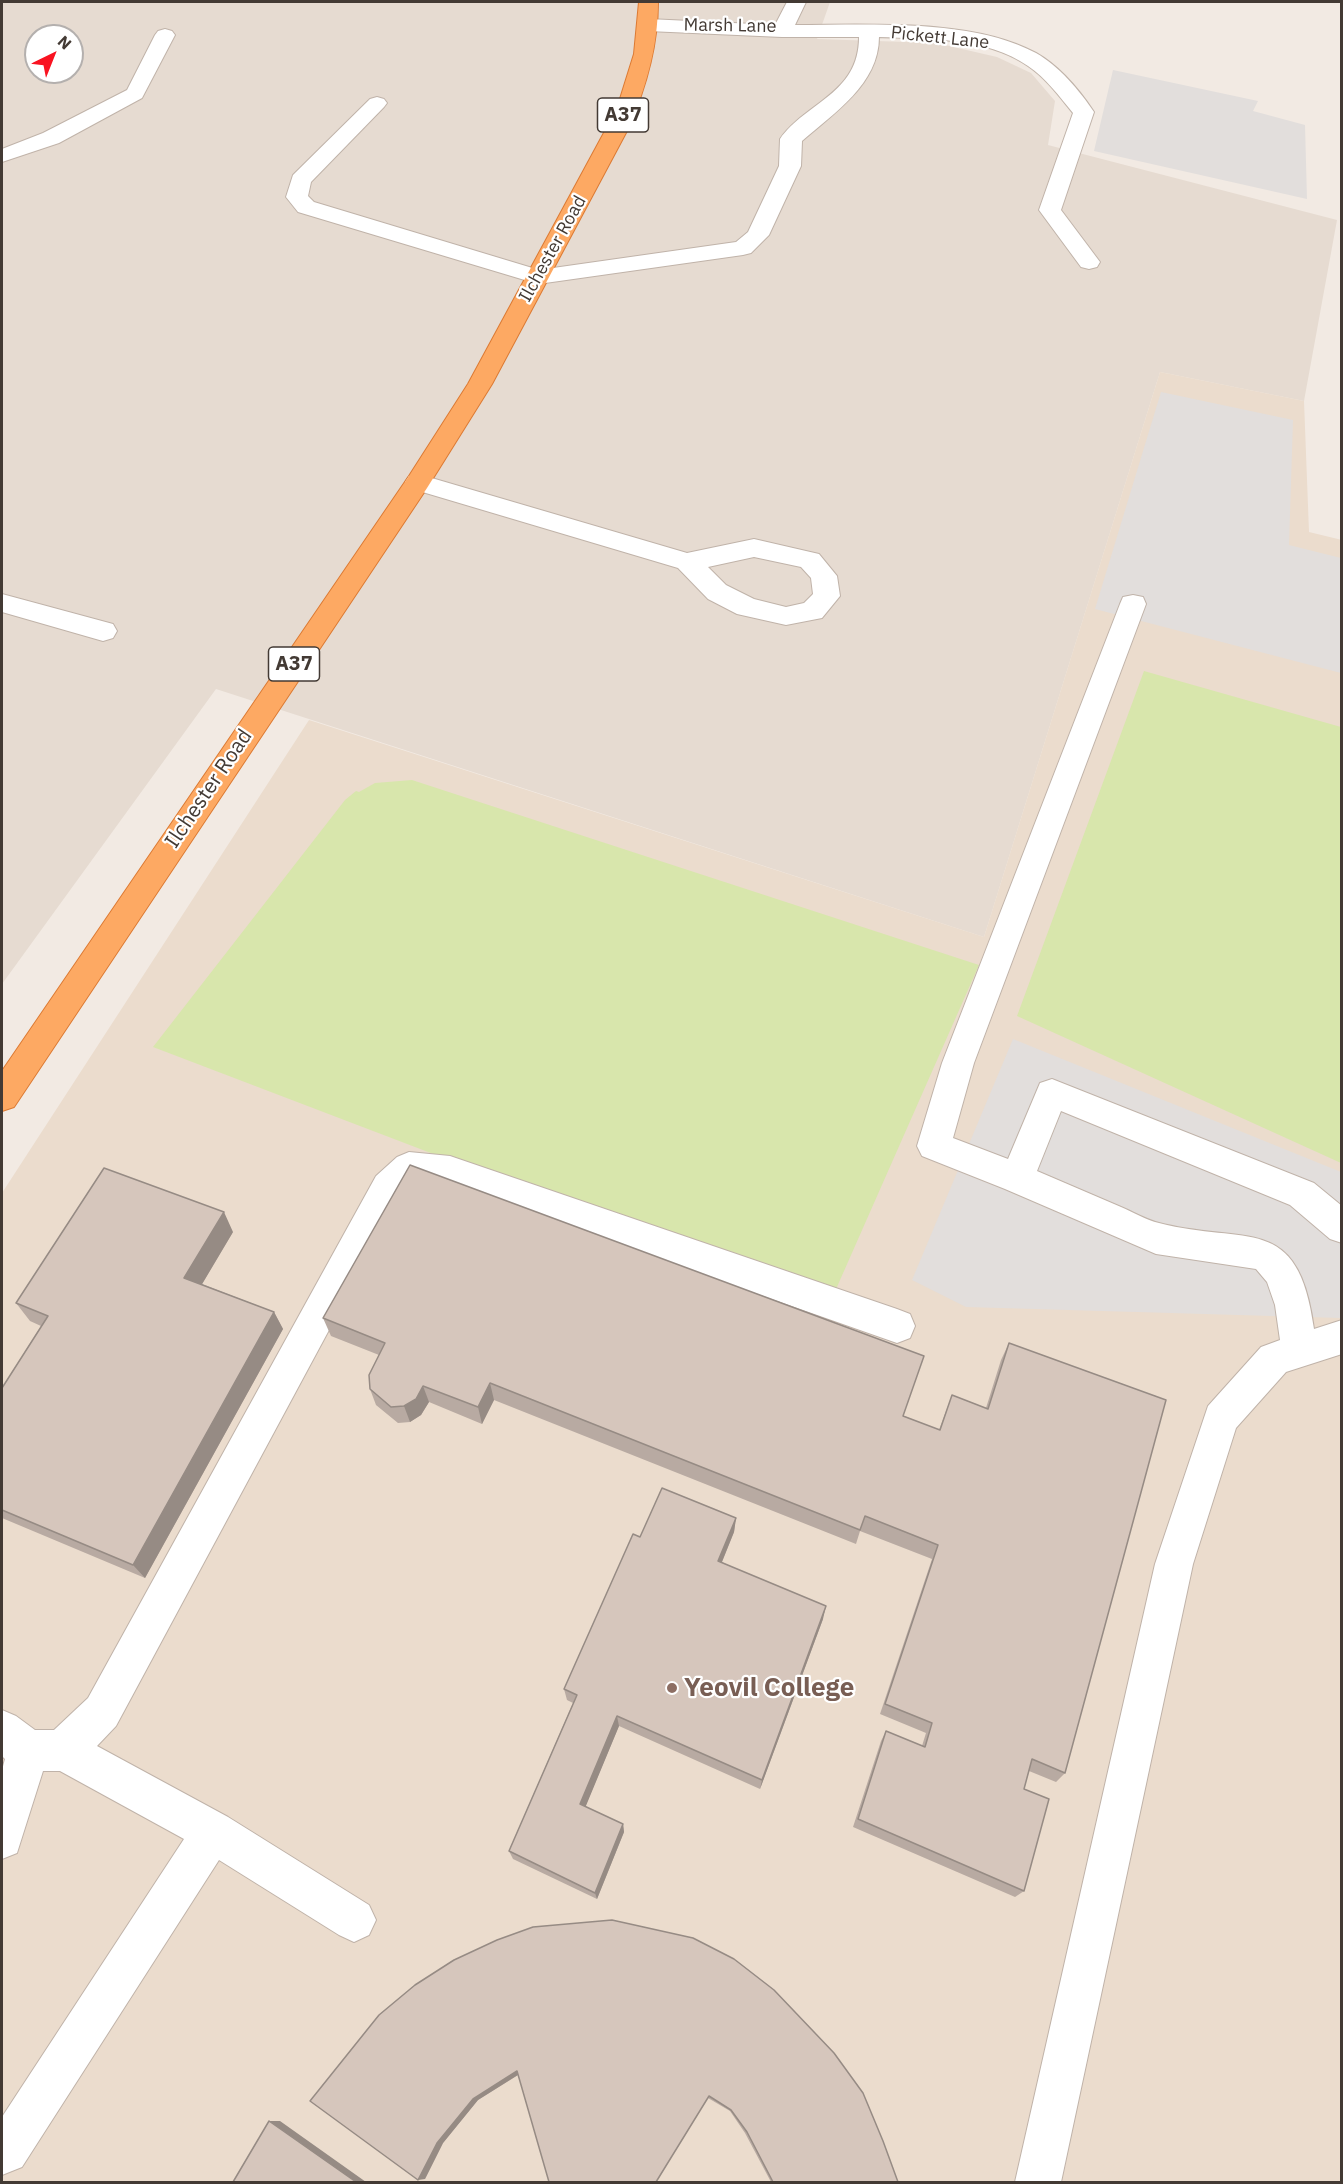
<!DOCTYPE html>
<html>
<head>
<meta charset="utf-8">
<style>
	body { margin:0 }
	#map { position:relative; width:1343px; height:2184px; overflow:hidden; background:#f2eae3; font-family:"IBM Plex Sans",sans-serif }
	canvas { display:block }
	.frame { position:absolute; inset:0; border:3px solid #433a34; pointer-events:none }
	.north { position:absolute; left:24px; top:24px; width:60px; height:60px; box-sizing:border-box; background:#fff; border:2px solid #b4b0ae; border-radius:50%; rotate:43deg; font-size:16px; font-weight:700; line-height:24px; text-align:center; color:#433a34 }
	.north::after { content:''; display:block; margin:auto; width:21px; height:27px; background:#f91321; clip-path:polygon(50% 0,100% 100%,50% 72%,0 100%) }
</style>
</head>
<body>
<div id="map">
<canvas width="1343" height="2184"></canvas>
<div class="frame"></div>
<div class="north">N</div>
</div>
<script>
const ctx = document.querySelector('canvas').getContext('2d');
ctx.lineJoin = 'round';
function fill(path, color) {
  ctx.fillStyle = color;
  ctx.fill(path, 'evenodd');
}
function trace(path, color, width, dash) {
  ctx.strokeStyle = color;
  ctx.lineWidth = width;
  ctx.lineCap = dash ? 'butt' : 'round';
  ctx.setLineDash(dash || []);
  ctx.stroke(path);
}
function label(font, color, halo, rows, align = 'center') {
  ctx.font = font + ' "IBM Plex Sans",sans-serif';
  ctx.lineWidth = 4.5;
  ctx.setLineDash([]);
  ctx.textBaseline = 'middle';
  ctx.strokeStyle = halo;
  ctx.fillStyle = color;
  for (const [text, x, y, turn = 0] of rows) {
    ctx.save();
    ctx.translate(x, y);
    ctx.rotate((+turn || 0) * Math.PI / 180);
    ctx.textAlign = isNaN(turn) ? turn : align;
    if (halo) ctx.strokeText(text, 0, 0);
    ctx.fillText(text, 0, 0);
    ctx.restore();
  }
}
const residential = new Path2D(`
	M2,2H830L817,39L936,43L997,57L1031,73L1055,101L1048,145L1337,220L1304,401L1160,372L984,937L216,689L2,984ZM36,36H72V72H36Z`);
const education = new Path2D(`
	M1160,372L1304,401L1309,532L1342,540L1341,2182H2V1193L309,720L984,937Z`);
const green = new Path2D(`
	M1144,671L1341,727V1163L1017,1016Z
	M412,780L979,965L829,1305L153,1047L345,800L356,791L359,792L375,783Z`);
const parking = new Path2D(`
	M1113,70L1258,101L1253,111L1305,125L1307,199L1094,151Z
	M1161,392L1293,420L1289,545L1341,558V673L1095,609Z
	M1013,1039L1341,1172V1318L966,1307L912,1280Z`);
const minor = new Path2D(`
	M787,2H806L795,25C867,25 972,18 1036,53C1059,66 1080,91 1094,112L1061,210L1100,262L1097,267L1089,269L1081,267L1039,210L1073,113C1059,96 1046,78 1028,66C987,37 927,39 879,37C879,84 834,113 802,141L801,166L769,235L751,253L743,255L538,284L298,212L286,197L293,175L370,99L377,97L384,99L387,103L384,107L311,182L308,196L314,202L539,270L736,242L748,232L779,166L780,139C806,102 859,94 859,37H782L648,31L641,29L638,25L641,21L648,19L775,25Z
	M165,29L172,31L175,35L142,98L59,143L2,162V149L43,133L127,90L155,35L158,31Z
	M418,474L687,553L754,539L819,554L837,576L840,596L822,618L786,625L737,614L708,599L678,568L409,488L405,482L409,476ZM754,557L801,567L811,578L813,594L804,603L786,607L754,599L726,585L708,567Z
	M2,594L113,624L117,631L113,638L103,641L2,612Z
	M1133,595L1143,597L1146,604L974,1063L953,1138L1008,1159L1040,1083L1052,1079L1314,1183L1342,1206V1243L1330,1239L1290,1205L1061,1111L1037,1171C1065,1183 1093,1195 1121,1207C1133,1212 1146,1220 1159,1223C1247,1246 1298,1211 1314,1329L1342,1320V1354L1286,1372L1236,1428L1193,1564L1061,2182H1015L1155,1564L1208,1406L1261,1347L1280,1340L1275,1305L1267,1282L1256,1269L1156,1254L1005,1189L922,1156L917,1146L942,1063L1120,604L1123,597Z
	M409,1152L450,1156L897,1309L910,1314L915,1326L910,1338L897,1343L450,1186L416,1182L400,1198L116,1726L97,1746L228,1817L369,1905L376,1920L369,1935L354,1942L339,1935L219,1860L22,2167L2,2175V2117L184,1839L60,1771H43L17,1853L2,1859V1770L5,1759L2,1756V1710L16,1716L35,1730H54L88,1698L376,1176L397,1157Z`);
const highway = new Path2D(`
	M639,2H658C658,47 646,88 628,129L492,384L427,488L14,1107L2,1111V1071L409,476L468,384L606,129L619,102L634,54Z`);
const wall = new Path2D(`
	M233,1232L202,1284L274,1312L283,1329L145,1578L2,1518V1388L41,1326L30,1321L16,1303Z
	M323,1318L904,1416L939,1430L952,1395L986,1408L1001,1360L1009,1343L1065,1773L1056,1782L1029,1771L1024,1789V1891L1015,1897L853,1827L881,1741L886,1731L922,1746L926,1733L880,1714L932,1559L860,1531L856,1544L494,1400L482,1424L429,1402L421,1415L410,1422L398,1423L376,1405L370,1389L379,1355L331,1336Z
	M736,1518L734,1532L722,1562L823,1619L760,1789L619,1726L585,1807L623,1824L624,1832L597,1899L513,1859L509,1851L573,1703L567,1700L564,1689L640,1537Z
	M454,1960L898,2182H771L745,2133L730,2111L708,2098L518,2075L478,2100L443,2143L425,2179Z`);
const shadedWall = new Path2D(`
	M224,1212L233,1232L195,1296L184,1278Z
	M274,1312L283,1329L145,1578L133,1565Z
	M490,1383L494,1400L482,1424L478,1407Z
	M423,1386L429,1402L421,1415L410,1422L404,1406Z
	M736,1518L734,1532L717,1574L718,1561Z
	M826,1606L823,1619L760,1789L762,1780Z
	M617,1716L619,1726L583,1813L580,1804Z
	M623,1824L624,1832L597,1899L595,1893Z
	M517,2071L521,2073L478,2100L443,2143L425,2179L418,2180L437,2143L473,2099Z
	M269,2121H280L366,2182H356Z`);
const building = new Path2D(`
	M410,1165L924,1356L903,1416L940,1430L952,1395L988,1409L1009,1343L1166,1400L1065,1773L1032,1759L1024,1789L1049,1799L1024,1891L858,1819L886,1731L925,1747L932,1723L885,1704L938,1545L865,1516L860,1530L490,1383L478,1407L423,1386L416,1399L404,1406L391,1407L370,1389L369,1375L385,1343L323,1318Z
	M104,1168L224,1212L184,1278L274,1312L133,1565L2,1510V1388L48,1316L16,1303Z
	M662,1488L736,1518L718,1561L826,1606L762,1780L617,1716L580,1804L623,1824L595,1893L509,1851L577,1695L564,1689L633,1534L640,1537Z
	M612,1920L693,1938L734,1959L774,1990L834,2053L863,2093L883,2141L898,2182H773L747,2132L731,2110L709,2096L656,2182H549L517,2071L473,2099L437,2143L418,2180L310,2101L379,2015L415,1985L454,1960L497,1940L533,1927Z
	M269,2121L356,2182H233Z`);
const markers = [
	[672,1688,6,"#8d6e63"]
];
const farStreetnames = [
	["Marsh Lane",730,26,1],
	["Pickett Lane",940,38,6],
	["Ilchester Road",553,249,-61]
];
const shields = [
	[623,115,51],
	[294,664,51]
];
const shieldNames = [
	["A37",623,115],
	["A37",294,664]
];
const streetNames = [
	["Ilchester Road",209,789,-56]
];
const nearEducationnames = [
	["Yeovil College",684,1688]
];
fill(residential, '#e6dbd1');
fill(education, '#ebdccd');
fill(green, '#d8e6ac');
fill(parking, '#e2dedc');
trace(minor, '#c0b3a9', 2);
trace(highway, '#dc7a33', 2);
fill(minor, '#fff');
fill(highway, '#fda963');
fill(wall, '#b8aaa2');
fill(shadedWall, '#968b84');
fill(building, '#d6c6bc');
trace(building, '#968b84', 1.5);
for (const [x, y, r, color] of markers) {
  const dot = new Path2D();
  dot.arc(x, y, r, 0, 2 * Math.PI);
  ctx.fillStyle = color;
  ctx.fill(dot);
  trace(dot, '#fff', 2);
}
label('18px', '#433a34', '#fff', farStreetnames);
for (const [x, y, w] of shields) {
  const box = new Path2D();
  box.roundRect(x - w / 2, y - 17, w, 34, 4.5);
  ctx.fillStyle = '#fff';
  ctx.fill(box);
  trace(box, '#433a34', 1.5);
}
label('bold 20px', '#433a34', null, shieldNames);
label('21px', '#433a34', '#fff', streetNames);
label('bold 26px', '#785e54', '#fff', nearEducationnames, 'left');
</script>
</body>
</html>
